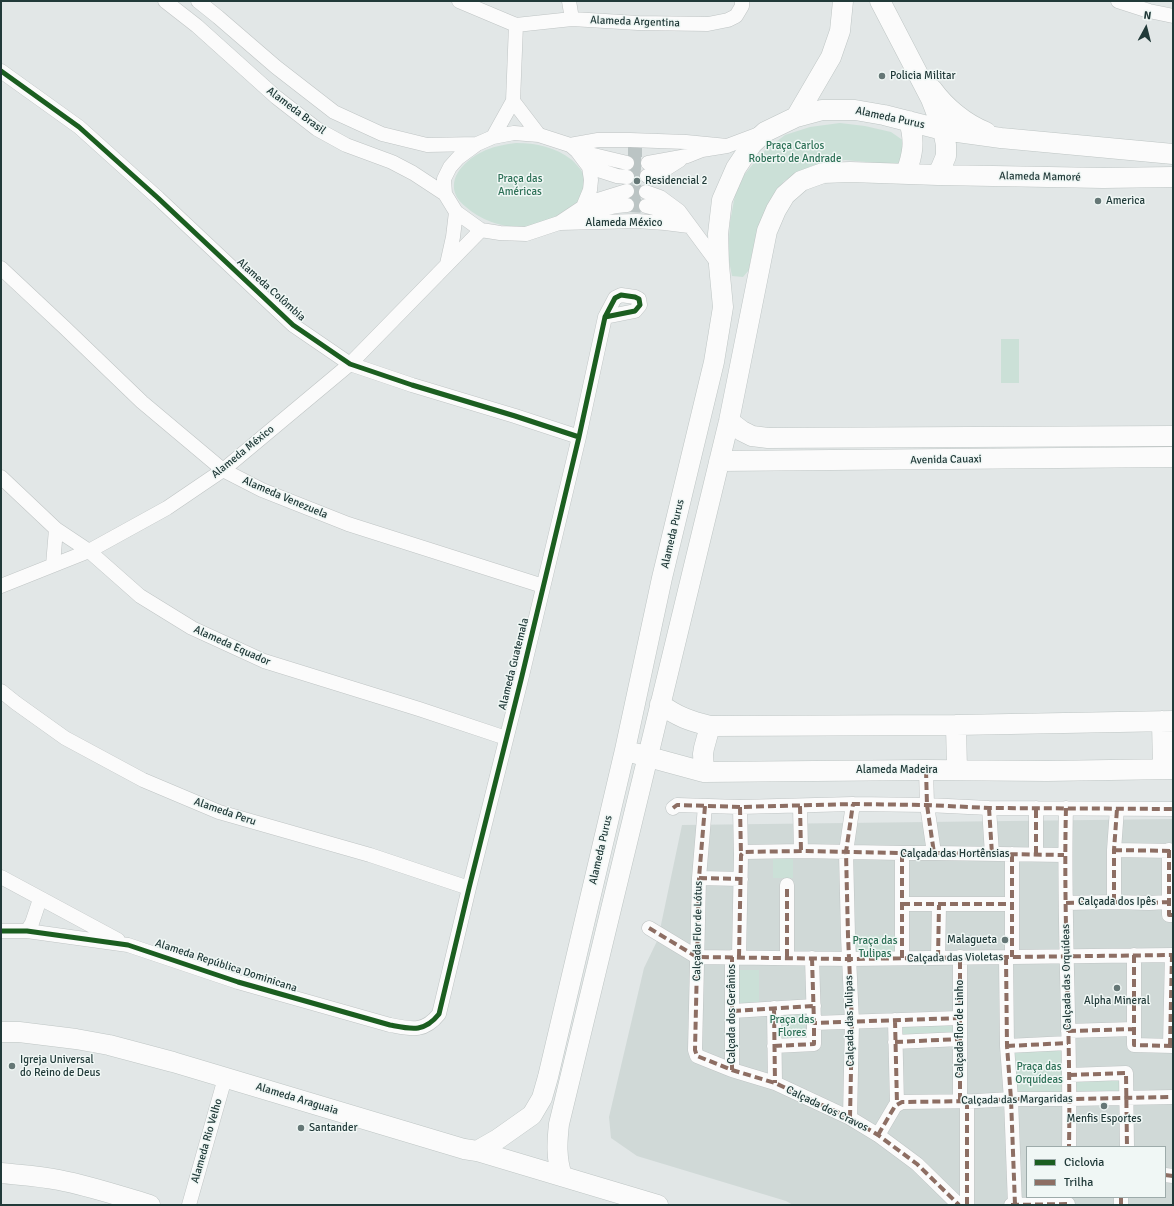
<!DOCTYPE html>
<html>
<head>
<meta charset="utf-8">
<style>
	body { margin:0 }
	#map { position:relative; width:1174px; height:1206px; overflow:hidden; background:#e2e7e7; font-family:Signika,sans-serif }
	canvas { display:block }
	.frame { position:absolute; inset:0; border:2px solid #213a39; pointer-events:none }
	.legend { position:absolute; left:1026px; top:1146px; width:140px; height:52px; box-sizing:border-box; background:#f0f7f5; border:1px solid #9dabaa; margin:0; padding:5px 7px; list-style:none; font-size:12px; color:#213a39 }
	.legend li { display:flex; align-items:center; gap:8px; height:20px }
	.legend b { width:20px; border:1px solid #9dabaa }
	.north { position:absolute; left:1126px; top:8px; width:40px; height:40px; -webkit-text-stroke:3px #f0f7f5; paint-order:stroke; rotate:7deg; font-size:11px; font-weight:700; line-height:16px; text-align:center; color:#213a39 }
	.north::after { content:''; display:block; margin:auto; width:14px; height:18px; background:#213a39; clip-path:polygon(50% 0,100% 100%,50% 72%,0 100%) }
</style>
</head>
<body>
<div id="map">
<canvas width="1174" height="1206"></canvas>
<div class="frame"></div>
<ul class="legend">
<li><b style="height:5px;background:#1b5e20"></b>Ciclovia</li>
<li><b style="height:5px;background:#8d6e63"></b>Trilha</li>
</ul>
<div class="north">N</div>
</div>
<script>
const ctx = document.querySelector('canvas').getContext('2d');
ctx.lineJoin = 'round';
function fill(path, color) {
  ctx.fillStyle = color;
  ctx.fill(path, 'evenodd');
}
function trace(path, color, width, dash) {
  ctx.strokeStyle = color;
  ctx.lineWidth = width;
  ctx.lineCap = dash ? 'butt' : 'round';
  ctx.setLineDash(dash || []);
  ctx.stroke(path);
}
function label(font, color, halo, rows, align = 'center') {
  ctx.font = font + ' Signika,sans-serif';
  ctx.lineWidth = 3;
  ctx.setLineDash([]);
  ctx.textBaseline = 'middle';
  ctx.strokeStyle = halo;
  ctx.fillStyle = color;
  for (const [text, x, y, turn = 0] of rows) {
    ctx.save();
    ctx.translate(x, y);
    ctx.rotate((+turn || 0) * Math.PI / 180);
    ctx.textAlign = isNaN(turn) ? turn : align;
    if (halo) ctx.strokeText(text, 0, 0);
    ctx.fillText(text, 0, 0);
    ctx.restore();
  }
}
const built = new Path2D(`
	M1173,819V1205H793L786,1201L637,1156L611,1138L609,1117L644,968L658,939L682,825ZM1027,1147H1165V1197H1027Z`);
const green = new Path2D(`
	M840,123L865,126L891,132L904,141V161L897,165L888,166L866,162L845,160L811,166L784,181L767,206L751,258L749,270L743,277L732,276L728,256L730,222L735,195L744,175L762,153L785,135L810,127Z
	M516,143C537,143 555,147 572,160C579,167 585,173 586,183C586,186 580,201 577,205C574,208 568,211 564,213C557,217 550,221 543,224C518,233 485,224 466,207C461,203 457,199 455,193C449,173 470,157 486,150C496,146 506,144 516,143Z
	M1001,339H1019V383H1001Z
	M773,853L793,854V878H773Z
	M902,935V958L849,959L848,936Z
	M738,970H759V1005H738Z
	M779,1013H805V1040H779Z
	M954,1021V1034L899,1039V1023Z
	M1063,1049L1065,1095L1014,1097L1012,1051Z
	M1075,1076H1123V1096H1074Z`);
const streetTunnel = new Path2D(`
	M628,150H648
	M627,163H648
	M627,177L647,176
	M627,191L646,192
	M627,205L646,206`);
const street = new Path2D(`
	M165,1L197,26L276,97L317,129L346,145L392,162L413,173L445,194
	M198,1L218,17L276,67L334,112L382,134L427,145L477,144
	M459,1L516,25L572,19L638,23L708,24L728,20L736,16L742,6V1
	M569,1L572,19
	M1118,1L1149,11L1173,16
	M1,71L79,127L158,198L293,325L350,364L412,385L515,416L579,437
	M513,101L539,135
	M514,133L539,135L570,145L577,151L589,167L591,180L590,190L583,207L559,223L526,234L500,233L481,230L456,212L445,194L444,179L450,167L458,158L477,144L493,137Z
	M493,137L513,101L516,25
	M570,145L598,140H630L686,142L727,146
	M577,151L627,163
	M648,163L687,156L702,150L727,146L759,134
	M589,167L617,176L627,177
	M647,176L661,172L680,160
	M646,192L660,197L679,211L719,265
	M646,206L677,214
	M584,207L598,200L627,191
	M574,215L617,206L627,205
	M560,223L637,221L665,223L689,226
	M447,264L453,237L456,212
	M1,268L64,327L142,402L223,470L262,490L348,524L543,586
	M1,477L56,529L89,551L140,596L192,628L264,661L419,709L506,738
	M53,565L56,529
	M1,586L89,551L167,508L223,470L350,364L481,230
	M1,691L16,703L65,738L143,780L219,812L370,855L469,888
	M926,770L927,805L934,853
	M705,806L699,878L695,1050L697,1056L732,1070L775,1083L850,1118L878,1135L917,1164L959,1205
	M800,806L801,851
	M740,807L741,855
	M673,808L677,805L740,807L853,804L927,805L989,808L1173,809
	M989,808L992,854
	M1066,808C1063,921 1071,1034 1069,1147
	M1114,850L1173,851
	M1169,850V915H1173
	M1012,854V957
	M1036,854V808
	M1,877L118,940
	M699,878L741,879
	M1114,902V850L1117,809
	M1066,903L1114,902L1149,903L1168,902
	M902,904H1012
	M649,928L697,957L849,959L1173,955
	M1,931H27L128,945L238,982L390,1025C411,1029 424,1033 439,1014L469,888L521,680L579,437L605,317L615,298L621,295L635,297L639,299L640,305L635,311L605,317
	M27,931L32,923L40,899
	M1134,955V1045L1173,1046
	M739,957L741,855L744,852L801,851L902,853H934L1064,855
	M787,957V885
	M1006,957L1007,1046L1011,1099L1015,1205
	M812,958L814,1023L960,1018
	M902,958V853
	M938,958L939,905
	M774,1008L775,1083
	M733,1011L814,1006
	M895,1020L897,1104
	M1068,1031L1134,1029
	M895,1042L960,1039
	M774,1046L814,1044V1023
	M1007,1046L1068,1043
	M1170,1046L1172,955
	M732,1070V957
	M1069,1075L1126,1073L1127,1147
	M960,1101V957
	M967,1101V1205
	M850,1118L852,1022L848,936L846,852L853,804
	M878,1135L895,1106L902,1102L977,1101L1011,1099H1070L1173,1097
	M1165,1175L1173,1176
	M189,1205L225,1078
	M1011,1205L1068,1204
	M1121,1205V1197`);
const secondary = new Path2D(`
	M880,1L931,99L943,130L946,145V156L938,175
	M932,89C945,107 965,124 986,132
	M796,117L831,57L840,31L843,1
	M906,173C913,154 915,141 909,121
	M729,421L742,431L752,436L768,438L1173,436
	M719,461L1173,457
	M660,704C678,717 690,721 710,726L956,725L1173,721
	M1162,721L1163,769
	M956,725L957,770
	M634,753L704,772L926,770L1047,771L1173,769
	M704,772L703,754L704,748L710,726
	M1,1032H19L76,1039L109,1045L173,1062L464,1149L477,1151L658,1205
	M477,1151L498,1139L532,1115L542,1098L548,1077L625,750L662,578L714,362L723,307L719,265L718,234L722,200L736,168L752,144L765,132L796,117L822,110H855L884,115L943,130L1001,138L1173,154
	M1,1173C20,1175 40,1176 59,1180C90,1186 120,1196 150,1205
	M562,1176C556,1158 557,1142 559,1124L729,421L767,231L776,210L785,195L801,181L823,173L850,172L938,175L1103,178L1173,177`);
const quiet = new Path2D(`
	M926,770L927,805L934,853
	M705,806L699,878L695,1050L697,1056L732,1070L775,1083L850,1118L878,1135L917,1164L959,1205
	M800,806L801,851
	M740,807L741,855
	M673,808L677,805L740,807L853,804L927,805L989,808L1173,809
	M989,808L992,854
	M1066,808C1063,921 1071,1034 1069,1147
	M1114,850L1172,851
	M1169,850V915H1173
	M1012,854V957
	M1036,854V808
	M699,878L741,879
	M1114,902V850L1117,809
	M1066,903L1114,902L1149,903L1168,902
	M902,904H1012
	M649,928L697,957L849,959L1173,955
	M1134,955V1045L1173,1046
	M739,957L741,855L744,852L801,851L902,853H934L1064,855
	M787,957V885
	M1006,957L1007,1046L1011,1099L1015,1205
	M812,958L814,1023L960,1018
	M902,958V853
	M938,958L939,905
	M774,1008L775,1083
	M733,1011L814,1006
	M895,1020L897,1104
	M1068,1031L1134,1029
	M895,1042L960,1039
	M774,1046L814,1044V1023
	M1007,1046L1068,1043
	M1170,1046L1172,955
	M732,1070V957
	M1069,1075L1126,1073L1127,1147
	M960,1101V957
	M967,1101V1205
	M850,1118L852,1022L848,936L846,852L853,804
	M878,1135L895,1106L902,1102L977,1101L1011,1099H1070L1173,1097
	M1165,1175L1173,1176
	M1011,1205L1068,1204
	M1121,1205V1197`);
const cycleway = new Path2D(`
	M1,71L79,127L158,198L293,325L350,364L412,385L515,416L579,437
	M1,931H27L128,945L238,982L390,1025C411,1029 424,1033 439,1014L469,888L521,680L579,437L605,317L615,298L621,295L635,297L639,299L640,305L635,311L605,317`);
const markers = [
	[882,76,4,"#657776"],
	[637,181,4,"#657776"],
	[1098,201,4,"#657776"],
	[1005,940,4,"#657776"],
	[1117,988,4,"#657776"],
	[12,1066,4,"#657776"],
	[1104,1106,4,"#657776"],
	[301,1128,4,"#657776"]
];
const streetNames = [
	["Alameda Argentina",635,22,2],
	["Alameda Brasil",296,111,37],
	["Alameda Purus",890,118,12],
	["Alameda Mamoré",1040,177,1],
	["Alameda México",624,223],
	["Alameda Colômbia",271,290,42],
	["Alameda México",243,452,-39],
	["Avenida Cauaxi",946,460,-1],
	["Alameda Venezuela",285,498,23],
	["Alameda Purus",673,534,-77],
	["Alameda Equador",232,646,24],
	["Alameda Guatemala",514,664,-76],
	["Alameda Madeira",897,770],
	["Alameda Peru",225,812,19],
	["Alameda Purus",601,850,-77],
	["Calçada das Hortênsias",955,854],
	["Calçada dos Ipês",1117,902],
	["Calçada Flor de Lótus",698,931,-89],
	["Calçada das Violetas",955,958,-1],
	["Alameda República Dominicana",226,966,18],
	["Calçada das Orquídeas",1067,977,-91],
	["Calçada dos Gerânios",732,1014,-90],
	["Calçada das Tulipas",850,1021,-91],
	["Calçada flor de Linho",960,1029,-90],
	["Alameda Araguaia",297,1099,17],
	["Calçada das Margaridas",1017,1100,-1],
	["Calçada dos Cravos",827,1109,26],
	["Alameda Rio Velho",207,1141,-74]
];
const poiNames = [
	["Policia Militar",890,76],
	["Residencial 2",645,181],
	["America",1106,201],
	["Malagueta",997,940,"right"],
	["Alpha Mineral",1117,1001,"center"],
	["Igreja Universal",20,1060],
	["do Reino de Deus",20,1073],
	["Menfis Esportes",1104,1119,"center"],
	["Santander",309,1128]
];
const parkNames = [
	["Praça Carlos",795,146],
	["Roberto de Andrade",795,159],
	["Praça das",520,179],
	["Américas",520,192],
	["Praça das",875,941],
	["Tulipas",875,954],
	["Praça das",792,1020],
	["Flores",792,1033],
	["Praça das",1039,1067],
	["Orquídeas",1039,1080]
];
fill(built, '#d0d9d7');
fill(green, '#cbe0d7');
trace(streetTunnel, '#bbc4c4', 14, [14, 7]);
trace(street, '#bfc4c4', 15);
trace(secondary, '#bec5c4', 21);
trace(street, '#fbfbfb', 14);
trace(secondary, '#fbfbfb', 20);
trace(quiet, '#8d6e63', 4, [8, 4]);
trace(cycleway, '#1b5e20', 5);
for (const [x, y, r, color] of markers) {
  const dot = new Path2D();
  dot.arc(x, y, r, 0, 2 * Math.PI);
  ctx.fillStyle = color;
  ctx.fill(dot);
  trace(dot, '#f0f7f5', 1.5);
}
label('11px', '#213a39', '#f0f7f5', streetNames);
label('11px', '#213a39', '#f0f7f5', poiNames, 'left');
label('11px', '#2c7056', '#f0f7f5', parkNames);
</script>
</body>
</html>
